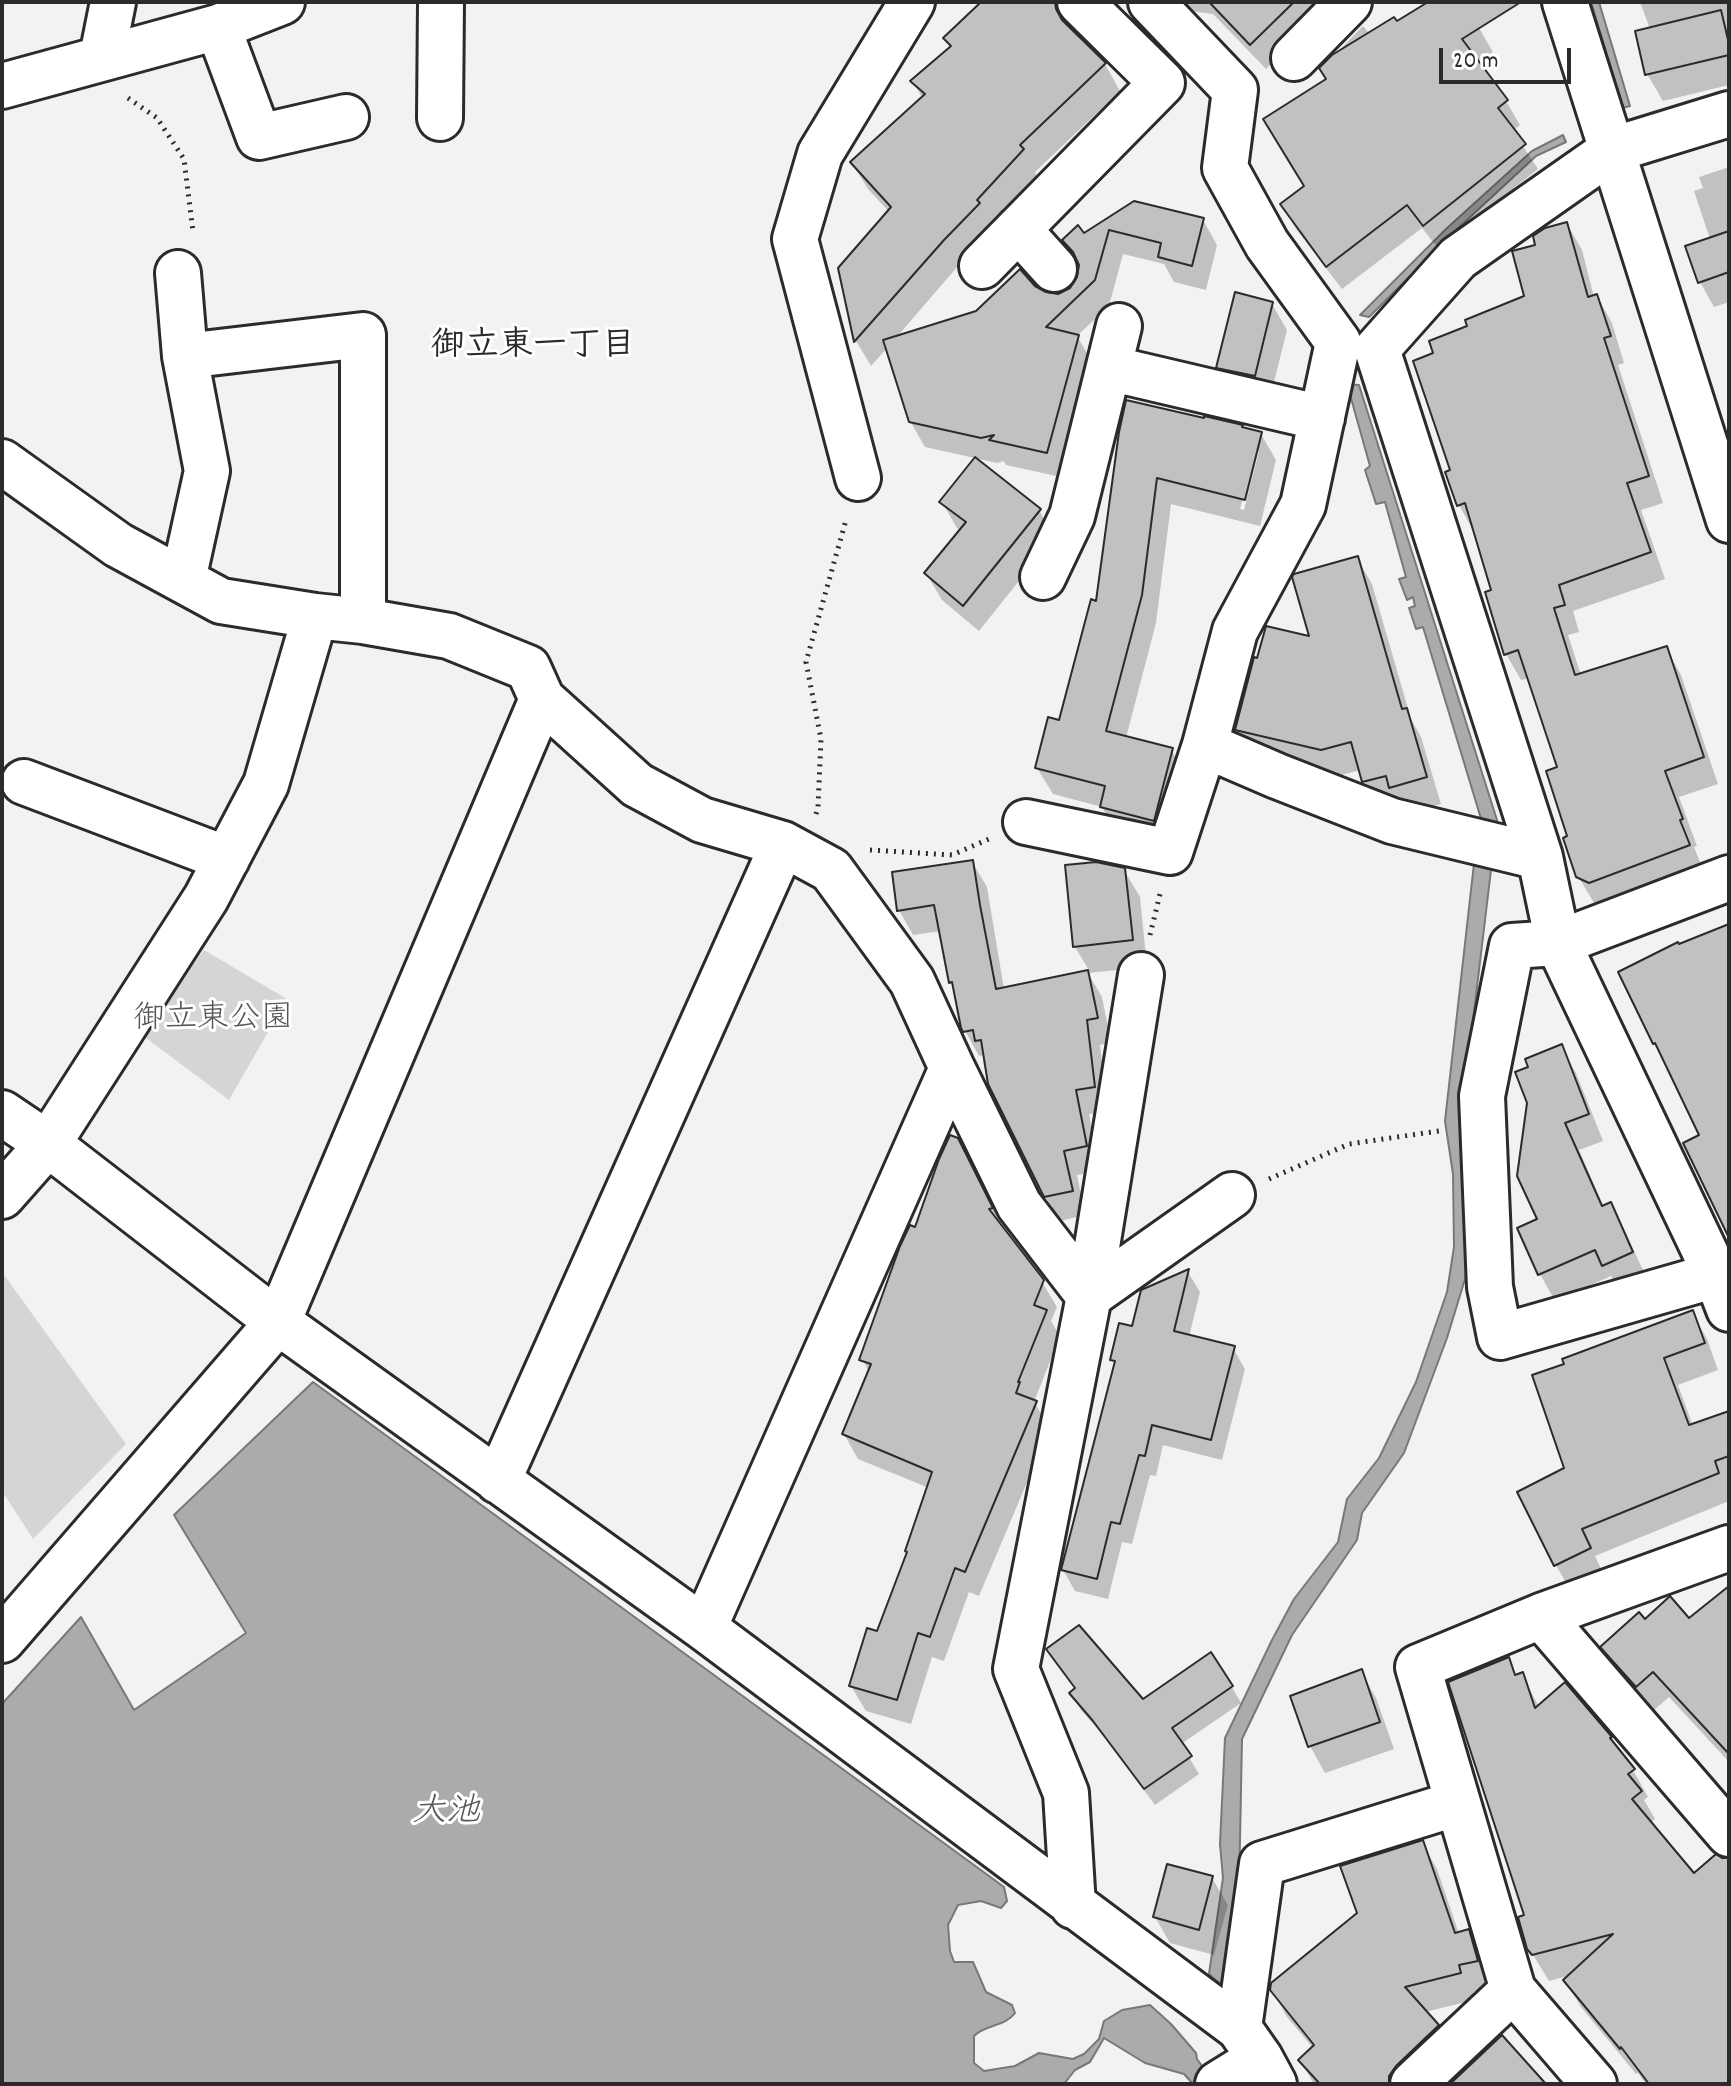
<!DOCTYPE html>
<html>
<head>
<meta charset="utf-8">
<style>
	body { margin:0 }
	#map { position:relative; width:1731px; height:2086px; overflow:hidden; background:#f2f2f2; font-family:Dekko,sans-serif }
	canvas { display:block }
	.frame { position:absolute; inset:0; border:4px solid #2b2b2b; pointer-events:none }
	.scale { position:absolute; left:1439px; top:48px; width:132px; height:36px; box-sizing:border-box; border:4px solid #2b2b2b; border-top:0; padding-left:10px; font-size:24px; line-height:28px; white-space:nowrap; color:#2b2b2b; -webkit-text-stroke:6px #fff; paint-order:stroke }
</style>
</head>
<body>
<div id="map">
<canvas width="1731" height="2086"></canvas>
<div class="frame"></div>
<div class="scale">20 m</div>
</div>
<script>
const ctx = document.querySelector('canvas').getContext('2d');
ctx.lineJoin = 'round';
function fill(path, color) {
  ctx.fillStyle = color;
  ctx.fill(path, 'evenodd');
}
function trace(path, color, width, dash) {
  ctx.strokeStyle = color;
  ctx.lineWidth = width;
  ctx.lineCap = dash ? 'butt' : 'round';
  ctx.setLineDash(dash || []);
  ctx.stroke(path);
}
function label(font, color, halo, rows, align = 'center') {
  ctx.font = font + ' Dekko,"Klee One",sans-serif';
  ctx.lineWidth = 6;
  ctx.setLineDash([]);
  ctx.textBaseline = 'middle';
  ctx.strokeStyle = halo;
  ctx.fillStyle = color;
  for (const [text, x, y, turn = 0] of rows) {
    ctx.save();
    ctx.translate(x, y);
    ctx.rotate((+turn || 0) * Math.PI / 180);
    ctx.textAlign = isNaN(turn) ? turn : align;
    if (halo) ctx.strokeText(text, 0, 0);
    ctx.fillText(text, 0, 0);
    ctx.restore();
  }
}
const green = new Path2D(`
	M204,950L287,999L229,1100L138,1032Z
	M2,1272L126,1444L33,1539L2,1491Z`);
const water = new Path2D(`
	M1591,2H1599L1630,106L1623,108Z
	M1563,135L1566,142L1536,156L1454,232L1369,317L1360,315L1446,229L1532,151Z
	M1347,384L1359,385L1497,820L1465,1087L1473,1217L1465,1279L1447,1338L1404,1453L1362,1513L1357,1540L1292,1635L1242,1739L1239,1891L1221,1985L1209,1974L1223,1878L1220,1844L1225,1738L1272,1640L1294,1599L1338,1542L1347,1499L1379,1458L1416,1382L1447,1292L1454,1247L1453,1174L1445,1121L1478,828L1482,822L1423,627L1416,629L1409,608L1415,606L1413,597L1407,600L1399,579L1406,577L1385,502L1376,504L1365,470L1370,466Z
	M313,1382L1004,1887L1007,1901L1001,1908L981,1901L958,1905L948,1925L950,1951L954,1962H973L986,1992L1012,2005L1015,2013C1005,2027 986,2024 974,2036V2063L984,2071L1015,2066L1039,2053L1073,2059L1084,2054L1099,2039L1104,2021L1122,2010L1150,2005L1171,2024L1196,2053L1197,2059L1215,2084H1193L1184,2074L1145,2063L1104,2038L1090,2062L1075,2070L1064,2084H2V1704L81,1617L134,1710L246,1633L174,1515Z`);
const shadow = new Path2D(`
	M977,2H1040L1105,64L1120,91L1035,172L1037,176L992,227L994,230L958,266L895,339L977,313L1034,287L1045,294L1059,296L1071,290L1079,278L1080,267L1064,241L1084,235L1134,203L1203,220L1217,245L1206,290L1174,282L1164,264L1123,254L1109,306L1077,336L1092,362L1061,477L1006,465L1004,461L997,463L925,447L910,421L888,347L871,366L856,341L840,269L889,212L868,189L852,163L923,99L913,81L951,48L946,38L979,6Z
	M1181,2H1345L1300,36L1266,69L1213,14L1190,11Z
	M1431,2H1462L1479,28L1493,52L1477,62L1506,101L1520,125L1513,131L1538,169L1438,248L1422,228L1342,289L1296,229L1282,205L1306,187L1328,80L1322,68L1363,26L1370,34L1396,24Z
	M1640,2H1729V85L1663,101L1647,74L1650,29Z
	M1729,167V302L1714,307L1700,282L1710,239L1694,191L1703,188L1699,177Z
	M1567,224L1582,250L1594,297L1597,296L1612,323L1624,363L1618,365L1663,503L1641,510L1665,579L1573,611L1579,632L1568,635L1581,675L1666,648L1681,675L1718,784L1679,797L1697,846L1694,847L1704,872L1605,909L1594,903L1578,876L1559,769L1530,678L1521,680L1506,654L1494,592L1474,532L1459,505L1436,354L1470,327L1527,298L1538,246Z
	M1272,304L1287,330L1269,402L1234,394L1218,367Z
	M1121,432L1261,434L1276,460L1260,526L1171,504L1156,623L1126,738L1171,750L1187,776L1169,846L1117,833L1102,807L1053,794L1037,768L1061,722L1097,603ZM1255,451H1259L1244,510L1240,509Z
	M942,502L1039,510L1054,537L979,631L942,600L926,573L961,531L957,528Z
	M1357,558L1372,584L1411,719L1421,737L1441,804L1406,814L1380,808L1364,782L1361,770L1337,776L1252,756L1237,730L1312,639Z
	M972,862L987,887L1004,989L1090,972L1075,947L1124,870L1140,897L1147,967L1088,973L1102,997L1111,1042L1100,1045L1108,1112L1089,1114L1100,1171L1077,1175L1085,1215L1060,1221L1042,1191L985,1055L979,1056L963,1027L956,991L951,982L941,931L913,935L899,910Z
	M1561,1047L1576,1073L1603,1141L1579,1150L1604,1207L1610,1205L1625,1231L1647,1279L1619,1291L1611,1276L1555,1301L1540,1274L1520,1229L1539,1220L1529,1102L1531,1068Z
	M957,1140L972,1165L1005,1233L1042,1282L1057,1307L1051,1321L1060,1336L1034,1402L1050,1428L979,1596L969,1592L944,1661L932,1657L911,1724L866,1711L851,1686L878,1634L908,1554L929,1488L858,1459L844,1434L870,1373L862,1359Z
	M1188,1272L1200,1292L1189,1337L1233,1348L1245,1369L1222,1460L1163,1445L1156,1476L1150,1475L1132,1544L1122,1542L1108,1599L1075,1591L1063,1570L1116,1366L1112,1360L1134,1328Z
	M1692,1313L1707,1339L1718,1370L1678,1385L1693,1426L1729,1414V1501L1595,1556L1604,1575L1571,1592L1556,1565L1566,1469Z
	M1729,1589V1762L1669,1697L1652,1712L1618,1674L1603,1647L1645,1622L1689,1620Z
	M1049,1650L1143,1701L1232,1687L1241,1703L1181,1744L1199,1774L1155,1805L1105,1738L1081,1710L1072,1694L1076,1690Z
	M1508,1660L1517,1676L1522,1675L1539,1707L1610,1738L1633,1770L1648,1797L1644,1800L1655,1819L1650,1823L1694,1875L1729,1860V2084H1646L1638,2073L1636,2074L1581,2007L1565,1980L1571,1975L1549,1981L1529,1948Z
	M1361,1672L1376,1698L1394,1749L1325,1773L1310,1746Z
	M1422,1843L1437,1869L1459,1934L1468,1932L1483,1958L1492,1987L1473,1992L1474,2000L1425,2012L1438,2026L1453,2053L1420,2084H1314L1300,2060L1313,2048L1287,2017L1272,1990L1359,1913Z
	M1212,1878L1228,1905L1214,1955L1170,1943L1155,1917Z`);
const building = new Path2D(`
	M981,2H1055L1056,9L1062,20L1106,63L1020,145L1024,149L977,200L980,203L944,240L854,342L838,268L891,207L850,162L925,94L910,81L951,46L943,38Z
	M1209,2H1294L1250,45Z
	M1428,2H1521L1462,39L1508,100L1498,108L1526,144L1423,226L1407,205L1326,267L1280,204L1304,186L1263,119L1326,79L1319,68L1332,55L1394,17L1397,21Z
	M1721,10L1729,44V55L1645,75L1635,31Z
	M1134,201L1204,218L1192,266L1158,257L1161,243L1109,230L1095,280L1046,327L1079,335L1047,453L989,440L994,435L981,438L909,422L883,340L976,311L1020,269L1035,286L1046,292L1058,294L1070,288L1077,277L1079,265L1073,252L1062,240L1078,225L1084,233Z
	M1567,222L1588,297L1597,294L1611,336L1604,338L1649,476L1627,483L1651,552L1559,585L1565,605L1554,608L1575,675L1667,646L1704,757L1665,771L1683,819L1680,820L1690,845L1589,883L1576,877L1563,838L1567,836L1546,771L1557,767L1518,650L1504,655L1485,592L1491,590L1465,503L1457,506L1445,472L1450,470L1413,361L1433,353L1429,341L1467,326L1465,320L1524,296L1512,251L1535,245L1533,236L1545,228Z
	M1729,231V272L1698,283L1685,246Z
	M1235,292L1273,302L1255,376L1216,368Z
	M1126,400L1204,418V416L1243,425L1242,427L1262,432L1245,500L1157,478L1142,595L1106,731L1173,748L1154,821L1100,807L1105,786L1035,768L1048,717L1059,720L1091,599L1096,601L1119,432Z
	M975,457L1041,509L963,606L924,573L966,522L939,502Z
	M1358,556L1402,709L1407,708L1427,777L1389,788L1386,776L1362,782L1351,742L1321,750L1235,730L1254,657L1257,658L1266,626L1309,636L1292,577L1294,574Z
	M973,860L980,905L996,989L1088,970L1098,1018L1087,1020L1095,1087L1076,1090L1087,1146L1064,1151L1073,1191L1044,1197L988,1084L981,1040L975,1041L973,1030L963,1032L961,1028L952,982L949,983L934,905L897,911L892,872Z
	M1096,862L1125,868L1133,940L1073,947L1065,865Z
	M1729,924V1238L1683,1143L1699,1135L1655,1043L1653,1044L1618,972L1678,942L1679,944Z
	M1562,1044L1589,1114L1565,1123L1602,1206L1611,1202L1633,1252L1602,1266L1595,1250L1538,1275L1517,1228L1537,1219L1517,1176L1527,1103L1515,1072L1528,1067L1525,1059Z
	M950,1135L958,1138L993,1208L989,1209L1044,1280L1034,1305L1047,1310L1018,1382H1020L1016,1393L1037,1401L965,1572L955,1568L930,1637L918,1633L897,1700L849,1686L867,1628L877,1631L907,1552L905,1551L932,1472L842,1434L871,1364L859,1360L900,1246L910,1225L915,1227L939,1159Z
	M1189,1269L1174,1331L1235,1346L1211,1440L1152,1425L1145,1456L1139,1455L1120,1524L1111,1522L1097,1579L1061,1570L1115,1361L1110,1360L1119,1323L1132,1326L1141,1290Z
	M1693,1310L1705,1343L1664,1358L1689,1425L1729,1411V1456L1715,1461L1719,1473L1582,1529L1591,1548L1554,1566L1517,1492L1564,1468L1532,1375L1564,1364L1562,1359Z
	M1729,1586V1754L1653,1672L1636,1687L1600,1647L1639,1612L1645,1619L1670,1596L1689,1618Z
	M1079,1625L1143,1699L1211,1652L1233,1686L1172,1728L1192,1756L1144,1789L1093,1721L1069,1693L1075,1688L1046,1649Z
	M1509,1657L1515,1675L1523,1672L1535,1708L1565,1682L1612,1737L1610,1738L1635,1769L1628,1774L1642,1791L1632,1799L1694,1873L1716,1854L1722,1858H1729V2084H1649L1621,2047L1620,2049L1563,1980L1613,1934L1532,1955L1527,1949L1518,1917L1524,1915L1448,1682Z
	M1362,1669L1380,1722L1308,1747L1290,1696Z
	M1423,1840L1455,1933L1469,1929L1478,1961L1459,1965L1461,1973L1405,1987L1439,2025L1396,2066L1389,2076V2084H1320L1298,2060L1314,2045L1270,1990L1271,1983L1357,1913L1340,1866Z
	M1167,1864L1213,1876L1199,1930L1153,1917Z
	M1502,2035L1546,2084H1450Z`);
const path = new Path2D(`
	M128,98L157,118L184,159L193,232
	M816,814L818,807L821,739L806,662L846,520
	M870,850L952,855L989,839
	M1150,935L1160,894
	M1269,1179L1349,1144L1439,1131`);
const minor = new Path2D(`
	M218,27L259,137L346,117
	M102,57L113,2
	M1294,58L1349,2
	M2,86L218,27L282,2
	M440,118L441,2
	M1612,150L1458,258L1377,349L1540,857L1558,943L1716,1275L1729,1309
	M1018,229L1054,269
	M982,266L1162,83L1080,2
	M178,273L185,356L207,471L183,580
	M185,356L363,335V621
	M1109,368L1322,418
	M2,462L118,545L221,601L315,616L363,621L449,636L528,668L542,699L637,785L702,820L783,844L831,870L912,981L952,1068L1019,1205L1089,1296L1016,1669L1066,1793L1073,1906
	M858,478L795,239L820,154L912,2
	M1043,577L1072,516L1119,326
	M1205,745L1277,776L1392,821L1540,857
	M24,782L227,859
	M1026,822L1170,852L1205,745L1235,631L1303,505L1338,342L1267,244L1225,168L1235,90L1151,2
	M1141,975L1089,1296L1232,1195
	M2,1113L48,1144L278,1322L704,1628L1239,2028L1260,2058L1274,2084
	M2,1196L48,1144L206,898L266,784L315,616
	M1716,1275L1500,1337L1490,1287L1482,1096L1512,946L1558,943L1729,878
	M498,1481L783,844
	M1541,1616L1729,1834
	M704,1628L952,1068
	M2,1640L278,1322L542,699
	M1239,2028L1262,1864L1458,1803
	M1218,2084L1260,2058
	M1413,2084L1513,1990
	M1594,2084L1513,1990L1418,1667L1541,1616L1729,1548`);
const tertiary = new Path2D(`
	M1565,2L1729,520
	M1612,150L1729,114`);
const parkNames = [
	["御立東公園",213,1022]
];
const neighbourhoodNames = [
	["御立東一丁目",533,349]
];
const waterNames = [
	["大池",446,1815]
];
fill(green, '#d5d5d5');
fill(water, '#ababab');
trace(water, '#787878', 2);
fill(shadow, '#0003');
fill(building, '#c1c1c1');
trace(building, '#2b2b2b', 2);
trace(minor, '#2b2b2b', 50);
trace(tertiary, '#2b2b2b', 50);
trace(path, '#2b2b2b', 5, [2, 6]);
trace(minor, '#fff', 44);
trace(tertiary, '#fff', 44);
label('32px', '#565656', '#fff', parkNames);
label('bold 34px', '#2b2b2b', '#fff', neighbourhoodNames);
label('italic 34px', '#585858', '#fff', waterNames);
</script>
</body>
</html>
